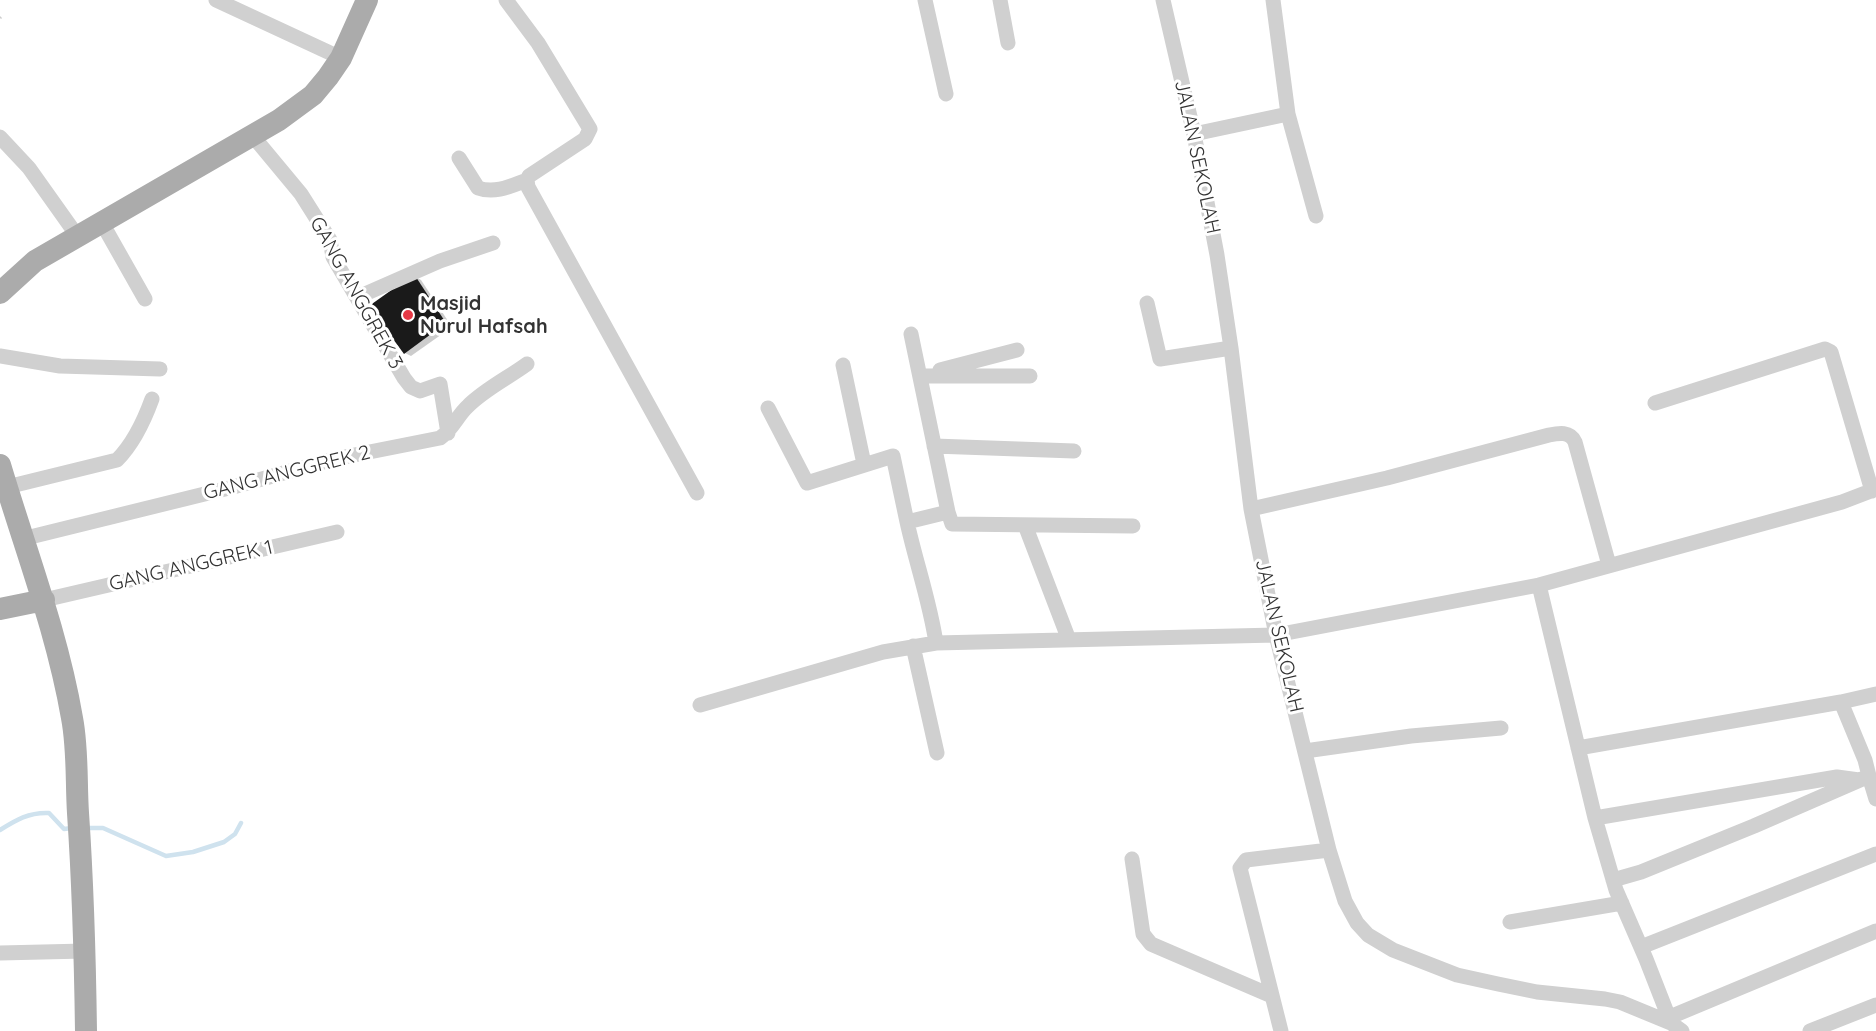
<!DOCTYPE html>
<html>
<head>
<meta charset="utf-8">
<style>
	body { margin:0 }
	canvas { display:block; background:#fff }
</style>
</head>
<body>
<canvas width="1876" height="1031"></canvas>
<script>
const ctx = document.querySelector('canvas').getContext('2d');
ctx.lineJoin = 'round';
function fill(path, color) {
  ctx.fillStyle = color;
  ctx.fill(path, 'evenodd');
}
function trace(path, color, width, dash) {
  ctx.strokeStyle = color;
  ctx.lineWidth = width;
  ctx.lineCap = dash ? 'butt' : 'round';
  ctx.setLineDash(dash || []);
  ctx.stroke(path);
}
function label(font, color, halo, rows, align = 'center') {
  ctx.font = font + ' Quicksand,sans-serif';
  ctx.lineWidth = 6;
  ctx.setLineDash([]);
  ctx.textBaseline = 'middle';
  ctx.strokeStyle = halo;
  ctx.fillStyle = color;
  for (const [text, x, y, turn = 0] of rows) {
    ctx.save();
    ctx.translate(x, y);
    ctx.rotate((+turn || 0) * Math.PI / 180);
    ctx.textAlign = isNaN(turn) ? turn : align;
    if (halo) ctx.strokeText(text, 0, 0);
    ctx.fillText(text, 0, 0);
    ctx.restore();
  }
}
const shadow = new Path2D(`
	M414,276L421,280L452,327L411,356L405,353Z`);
const stream = new Path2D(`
	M86,828H103L166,856L193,852L224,842L235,834L241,823
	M0,830C16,820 29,812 49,813L64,829L72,828`);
const building = new Path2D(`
	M414,274L446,323L404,354L369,306Z`);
const path = new Path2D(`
	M0,18L1,17`);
const street = new Path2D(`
	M216,0L341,58
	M506,0L538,43L590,129L585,139L529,176L527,180L528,187L697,493
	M925,0L946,94
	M1000,0L1008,43
	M1163,0L1194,134L1217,255L1231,348L1251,509L1276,635L1329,850L1345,901L1357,923L1368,935L1393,950L1457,975L1498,984L1537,992L1605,999L1620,1002L1671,1023L1682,1031
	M1273,0L1288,114
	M1194,134L1288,114L1316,216
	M252,135L301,194L330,240L333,257L404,378L411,387L420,391L440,384L448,433
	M0,137L29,168L78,237
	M459,158L478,188C495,194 511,186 527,180
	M102,223L145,299
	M358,297L440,261L493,243
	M1147,303L1160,359L1231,348
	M911,334L948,512L907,522C916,563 930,602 936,643
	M0,356L60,366L160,369
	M843,365L864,464
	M940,370L1017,350
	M920,376H1030
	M1655,403L1825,349L1831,352L1872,491
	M768,408L807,483L893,456L907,522
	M934,446L1074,451
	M7,487L117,460C134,443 144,421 152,399
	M1251,509L1387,478L1549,435C1559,433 1570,431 1575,442L1609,565
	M948,512L952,524L1133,526
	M1025,525L1069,640
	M22,539L233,487L334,459L440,438C453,429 457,416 468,406C485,389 508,378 527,364
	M1539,585L1595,818L1616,890L1646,959L1671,1023
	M44,600L337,532
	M913,646L937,753
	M700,705L883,652L936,643L1276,635L1539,585L1842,502L1876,489
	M1578,748L1841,702L1876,694
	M1305,751L1411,736L1501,728
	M1869,776L1876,799
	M1595,818L1837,777L1859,780
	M1132,859L1143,934L1151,944L1272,996
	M1613,880L1641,872L1754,826L1869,776L1865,760L1841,702
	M1510,922L1622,903
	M1641,947L1876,854
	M0,953L85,951
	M1670,1017L1876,931
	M1281,1031L1240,868L1246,860L1329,850
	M1810,1031L1876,1005`);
const primary = new Path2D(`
	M0,293L35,261L279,120L313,95L328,77L341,58L367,0
	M0,465C25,549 57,631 72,718C78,749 76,782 78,813C83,886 85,958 86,1031
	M0,609L44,600`);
const markers = [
	[408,315,6,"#e63946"]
];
const streetNames = [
	["JALAN SEKOLAH",1197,157,78],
	["GANG ANGGREK 3",356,293,61],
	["GANG ANGGREK 2",287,473,-14],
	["GANG ANGGREK 1",191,566,-13],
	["JALAN SEKOLAH",1279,636,77]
];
const poiNames = [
	["Masjid",420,304],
	["Nurul Hafsah",420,327]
];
fill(shadow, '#0003');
trace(stream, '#cfe2ee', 4.5);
fill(building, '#1a1a1a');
trace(path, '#cdcdcd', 3, [3, 3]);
trace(street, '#d0d0d0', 15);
trace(primary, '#ababab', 22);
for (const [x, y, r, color] of markers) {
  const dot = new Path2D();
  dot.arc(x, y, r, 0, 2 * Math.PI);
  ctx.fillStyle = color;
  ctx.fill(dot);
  trace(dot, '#fff', 2);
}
label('20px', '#333', '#fff', streetNames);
label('bold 20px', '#333', '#fff', poiNames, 'left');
</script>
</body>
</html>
